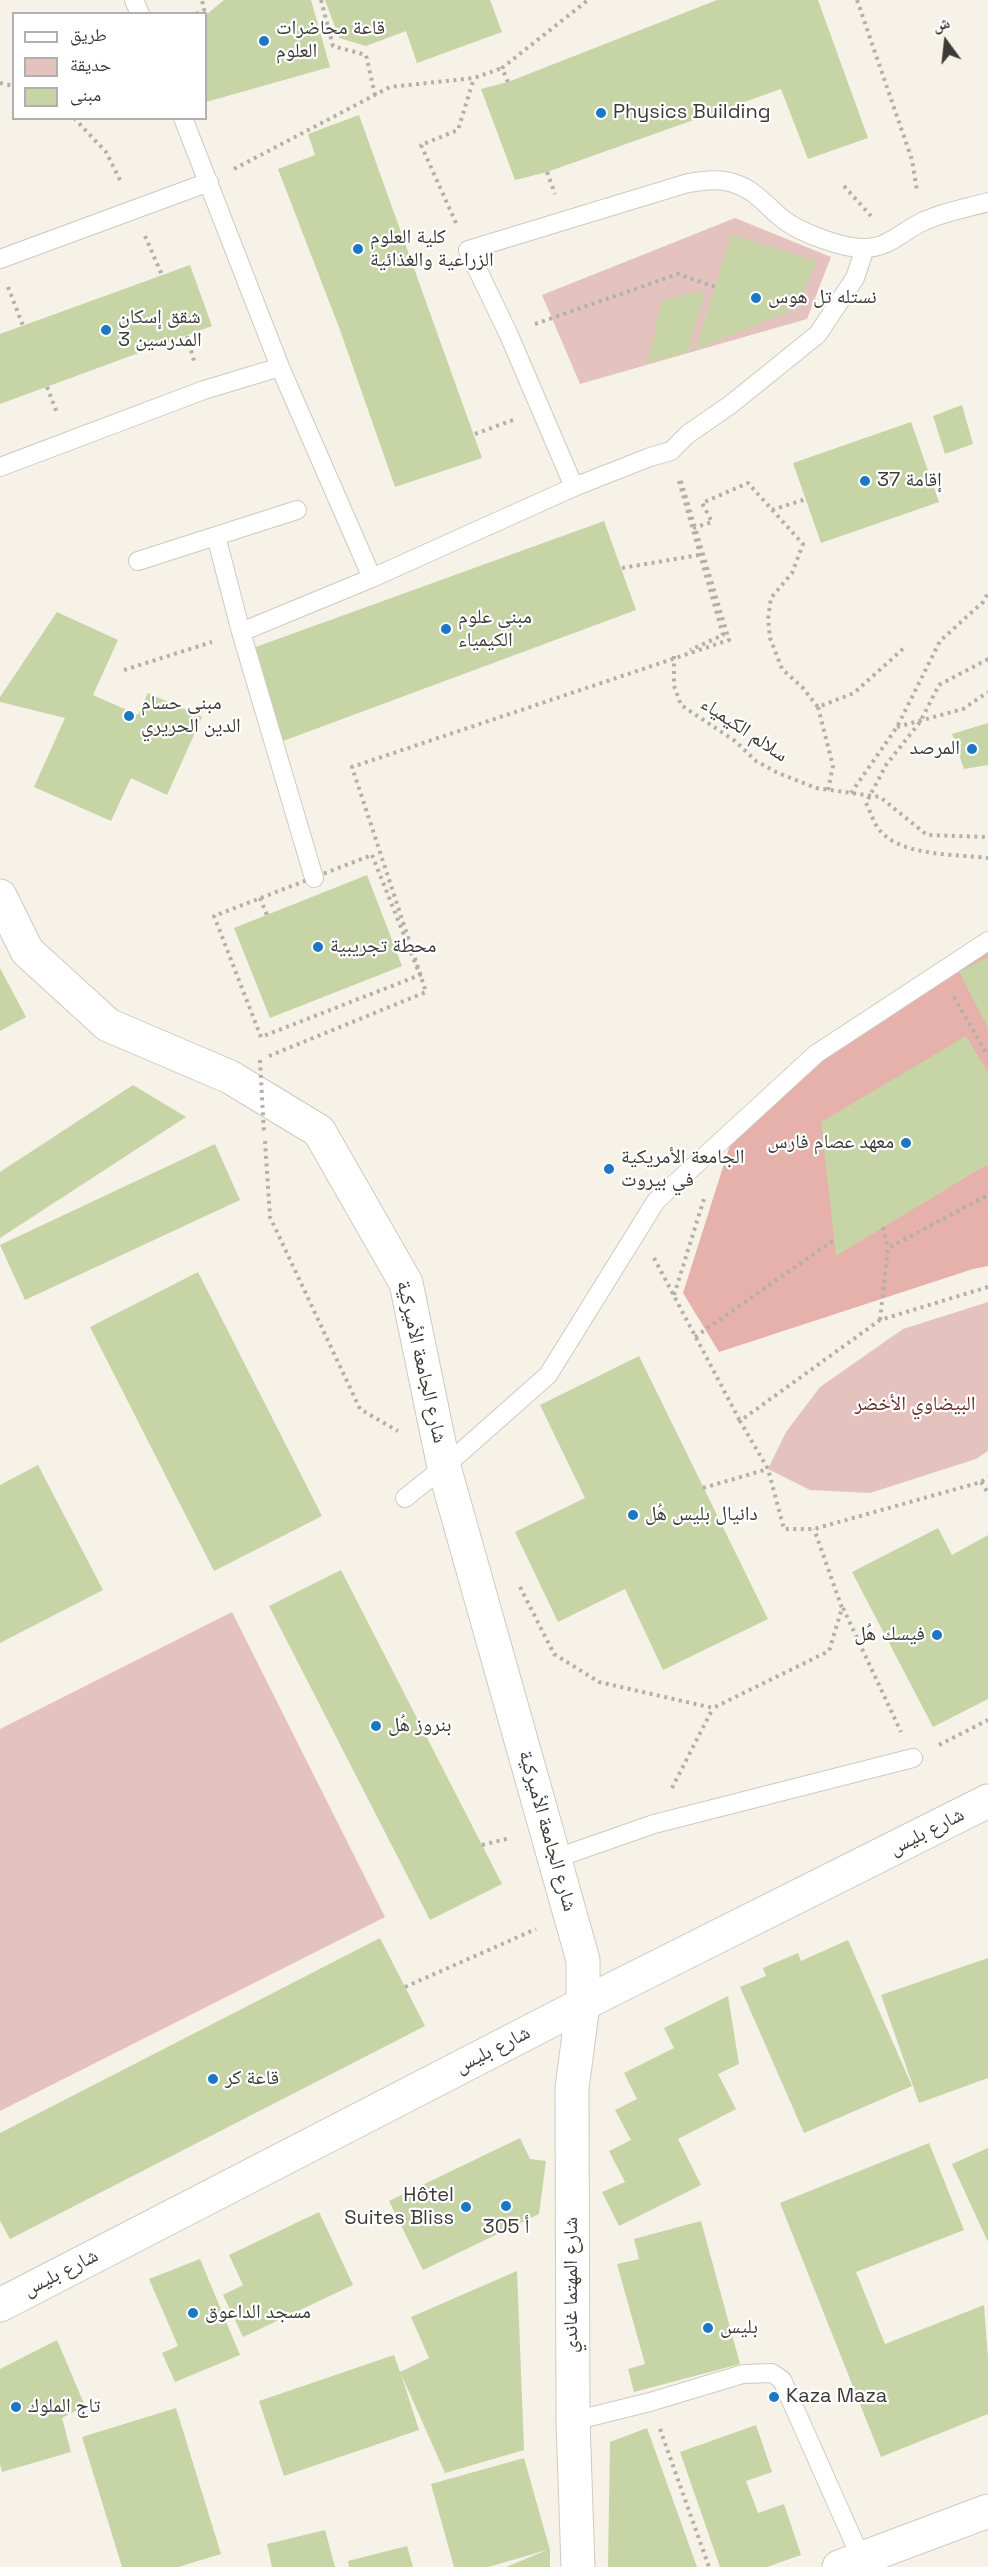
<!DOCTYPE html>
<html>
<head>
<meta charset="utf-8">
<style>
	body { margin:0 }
	#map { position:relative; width:988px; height:2567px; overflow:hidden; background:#f6f2e8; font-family:"Space Grotesk","Noto Naskh Arabic",sans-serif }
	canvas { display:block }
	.legend { position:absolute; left:12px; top:12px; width:195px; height:108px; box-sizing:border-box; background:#fff; border:2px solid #b1b0af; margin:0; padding:8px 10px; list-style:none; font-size:18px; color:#3b3a36 }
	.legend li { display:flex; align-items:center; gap:12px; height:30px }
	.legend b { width:30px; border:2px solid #b1b0af }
	.north { position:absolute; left:916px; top:12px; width:60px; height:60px; -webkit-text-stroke:4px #fff; paint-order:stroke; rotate:345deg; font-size:16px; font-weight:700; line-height:24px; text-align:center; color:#3b3a36 }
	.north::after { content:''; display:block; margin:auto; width:21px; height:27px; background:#3b3a36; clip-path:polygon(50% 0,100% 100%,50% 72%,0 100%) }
</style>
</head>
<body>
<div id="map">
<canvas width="988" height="2567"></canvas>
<ul class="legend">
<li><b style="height:8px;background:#fff"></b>طريق</li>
<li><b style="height:16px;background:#e4c3bf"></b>حديقة</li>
<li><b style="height:16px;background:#c7d4a6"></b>مبنى</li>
</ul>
<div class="north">ش</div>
</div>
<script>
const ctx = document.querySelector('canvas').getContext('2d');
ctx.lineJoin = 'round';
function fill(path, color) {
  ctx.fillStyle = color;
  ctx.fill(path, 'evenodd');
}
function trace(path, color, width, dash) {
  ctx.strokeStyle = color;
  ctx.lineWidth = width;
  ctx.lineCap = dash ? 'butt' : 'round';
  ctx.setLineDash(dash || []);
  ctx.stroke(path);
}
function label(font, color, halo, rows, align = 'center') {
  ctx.font = font + ' "Space Grotesk","Noto Naskh Arabic",sans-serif';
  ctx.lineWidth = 4.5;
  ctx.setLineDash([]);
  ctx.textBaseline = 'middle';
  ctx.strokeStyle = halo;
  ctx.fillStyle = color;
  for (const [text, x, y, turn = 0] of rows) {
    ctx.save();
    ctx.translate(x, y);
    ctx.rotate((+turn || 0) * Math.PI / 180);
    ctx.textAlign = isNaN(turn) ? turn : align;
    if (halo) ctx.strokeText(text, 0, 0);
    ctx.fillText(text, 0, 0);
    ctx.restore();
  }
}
const green = new Path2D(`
	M735,218L831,257L807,319L580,384L542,295Z
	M988,1302V1451L976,1459L870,1493L810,1490L768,1469L786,1432L820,1387L903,1329Z
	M232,1612L385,1917L0,2111V1729Z`);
const forest = new Path2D(`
	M988,952V1266L973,1269L719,1352L683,1293L731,1142L823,1060Z`);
const building = new Path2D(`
	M224,0H311L330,67L206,102V15Z
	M325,0H490L502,32L417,63L406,31L366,46L339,38Z
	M717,0H818L868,138L808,159L781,89L547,172L515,180L481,89L508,82Z
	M359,115L482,458L395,487L340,330L278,169L315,155L308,134Z
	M731,235L817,261L796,309L691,351L698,344Z
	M190,265L212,326L0,404V334Z
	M705,291L688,352L648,363L662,300Z
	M962,405L973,444L945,454L933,416Z
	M911,422L939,502L821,543L793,463Z
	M604,521L636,610L275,744L253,648Z
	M57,612L118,640L93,695L138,715L148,693L202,717L167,795L131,778L111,821L34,787L65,718L0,702V697Z
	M988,723V765L964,769L952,734Z
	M367,875L402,966L270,1018L234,928Z
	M988,957V1028L959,972Z
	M0,968L26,1017L0,1031Z
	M966,1036L988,1073V1164L836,1256L821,1122Z
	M133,1085L186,1117L0,1238V1172Z
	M215,1144L240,1200L25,1300L0,1245Z
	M198,1272L322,1516L214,1571L90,1327Z
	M639,1356L768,1619L663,1670L625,1589L558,1622L515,1532L585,1498L540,1405Z
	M38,1465L103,1590L0,1643V1485Z
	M938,1528L952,1555L988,1535V1699L933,1727L852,1572Z
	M341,1570L502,1884L430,1920L269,1606Z
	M380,1938L425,2026L10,2239L0,2221V2133Z
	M848,1940L912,2086L804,2133L740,1987L766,1976L763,1968L798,1953L801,1961Z
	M988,1958V2078L919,2103L881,1995Z
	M728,1996L739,2064L718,2074L736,2109L678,2139L701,2185L619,2226L602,2192L625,2182L609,2151L631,2140L615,2110L637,2099L624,2073L674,2048L664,2028Z
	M520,2138L530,2159L546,2161L539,2214L423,2270L389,2201Z
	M929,2143L964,2230L856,2272L885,2344L984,2305L988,2358V2414L881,2457L780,2203Z
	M988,2148V2242L952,2164Z
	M319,2212L353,2285L243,2337L223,2295L243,2285L229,2255Z
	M701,2221L740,2364L634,2392L628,2369L645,2364L617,2264L639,2259L634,2239Z
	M200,2259L240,2355L175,2382L162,2353L178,2346L149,2279Z
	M517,2271L524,2450L445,2473L401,2374L419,2430L284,2476L259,2401L394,2355L400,2372L429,2358L411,2317Z
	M57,2340L85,2406L62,2418L71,2452L2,2472L0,2464V2369Z
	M176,2408L221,2554L178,2567H122L82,2437Z
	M756,2425L772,2472L746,2481L758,2513L784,2504L801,2555L767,2567H720L680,2452Z
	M647,2428L697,2567H608L610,2442Z
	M524,2458L550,2550V2567H506L547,2550L488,2567H454L431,2484Z
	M325,2530L335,2567H272L267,2544Z
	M407,2546L413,2567H349L348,2561Z`);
const path = new Path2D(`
	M321,0L333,46L366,55L375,95
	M857,0L912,160L917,191
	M196,14L204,10L202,0
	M508,82L502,68L588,0
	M0,83L14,86
	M74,118L106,152L121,182
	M234,169L390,87L474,78L502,68
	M547,172L555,194
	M844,186L871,216
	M456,223L421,145L458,130L474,78
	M145,236L162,275
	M8,287L23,326
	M535,324L678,274L715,287
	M187,336L194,361
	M47,387L57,413
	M475,434L513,420
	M679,481L723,635L690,650
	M772,510L806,499
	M693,528L712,522L702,503L748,483L803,544L792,573L771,598L768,619L770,638L782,669L802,687L818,707L854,693L905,647
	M622,568L699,555
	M674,656V686L681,705L735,741L756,761L778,773L816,788L880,797L927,835L988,837
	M988,659L939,685L920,722L886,765L866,803C870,811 873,821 878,828C898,857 957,854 988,858
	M124,670L212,642
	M818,707L833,766L828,790
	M897,727L963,709L988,692
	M851,793L897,727L940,641L983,602L988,593
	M372,855L420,975L261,1037L214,916Z
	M260,898L267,915
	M954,997L988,1056
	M269,1056L426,992L352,767L729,640L680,478
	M265,1141L270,1217L360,1409L398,1431
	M883,1227L888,1248
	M654,1258L740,1421
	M988,1287L880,1320L740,1421L768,1469L784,1529H814L981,1482L988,1477
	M674,1295L704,1199
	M880,1320L888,1248L988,1195
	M695,1337L834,1240
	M981,1482L988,1493
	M703,1488L768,1469
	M520,1587L554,1654L599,1682L713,1708L829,1651L842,1608L814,1529
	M843,1608L901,1732
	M939,1745L988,1720
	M672,1788L713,1708
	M482,1845L510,1838
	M405,1987L536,1929
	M660,2429L709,2567`);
const service = new Path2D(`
	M134,0L140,14
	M183,118L280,367L372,578
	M0,259L209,182
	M0,467L204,390L280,367
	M574,487L508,333L468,250L688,183C703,181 718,178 733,183C755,189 767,207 784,220C801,233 844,249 865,248C888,248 903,231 922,222C942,212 967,208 988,202
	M216,536L241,632
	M138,561L297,510
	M314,878L241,632L372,578L574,487L650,457L671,451L688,434L730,405L818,334L855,278L865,248
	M405,1498L444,1467L548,1375L656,1201L816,1054L988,941
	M554,1859L654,1824L913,1758
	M573,2421L650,2402L743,2374L772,2373L782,2380L861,2558`);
const minor = new Path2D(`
	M0,896L27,951L108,1025L230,1077L319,1131L406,1283L444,1467L583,1960V2004L572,2088L573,2421L578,2567`);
const tertiary = new Path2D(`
	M0,2305L583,2004L988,1801
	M839,2567L988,2511`);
const pathBridge = new Path2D(`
	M260,1060L264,1134`);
const markers = [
	[264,41,6,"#1c77c4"],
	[601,113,6,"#1c77c4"],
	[358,249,6,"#1c77c4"],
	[756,298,6,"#1c77c4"],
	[106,330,6,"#1c77c4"],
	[865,481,6,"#1c77c4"],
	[446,629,6,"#1c77c4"],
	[129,716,6,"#1c77c4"],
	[972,749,6,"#1c77c4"],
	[318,947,6,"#1c77c4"],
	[906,1143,6,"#1c77c4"],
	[609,1169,6,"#1c77c4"],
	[633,1515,6,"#1c77c4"],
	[937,1635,6,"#1c77c4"],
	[376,1726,6,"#1c77c4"],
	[213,2079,6,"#1c77c4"],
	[506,2206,6,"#1c77c4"],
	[466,2207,6,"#1c77c4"],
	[193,2313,6,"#1c77c4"],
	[708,2328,6,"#1c77c4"],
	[774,2397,6,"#1c77c4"],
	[16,2407,6,"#1c77c4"]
];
const poiNames = [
	["قاعة محاضرات",276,29],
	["العلوم",276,52],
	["Physics Building",613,113],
	["كلية العلوم",370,238],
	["الزراعية والغذائية",370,261],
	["نستله تل هوس",768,298],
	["شقق إسكان",118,318],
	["المدرسين 3",118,341],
	["إقامة 37",877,481],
	["مبنى علوم",458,618],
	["الكيمياء",458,641],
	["مبنى حسام",141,704],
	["الدين الحريري",141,727],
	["المرصد",960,749,"right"],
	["محطة تجريبية",330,947],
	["معهد عصام فارس",894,1143,"right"],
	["الجامعة الأمريكية",621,1158],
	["في بيروت",621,1181],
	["دانيال بليس هُل",645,1515],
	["فيسك هُل",925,1635,"right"],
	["بنروز هُل",388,1726],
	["قاعة كر",225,2079],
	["Hôtel",454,2196,"right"],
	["Suites Bliss",454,2219,"right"],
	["أ 305",506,2228,"center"],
	["مسجد الداعوق",205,2313],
	["بليس",720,2328],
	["Kaza Maza",786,2397],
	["تاج الملوك",28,2407]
];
const streetNames = [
	["سلالم الكيمياء",744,730,34],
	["شارع الجامعة الأميركية",421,1362,77],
	["شارع الجامعة الأميركية",547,1831,74],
	["شارع بليس",927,1832,-27],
	["شارع بليس",493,2050,-27],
	["شارع بليس",61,2273,-27],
	["شارع المهتما غاندي",572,2285,-90]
];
const parkNames = [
	["البيضاوي الأخضر",915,1405]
];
fill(green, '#e4c3bf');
fill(forest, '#e6b0ab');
fill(building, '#c7d4a6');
trace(service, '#cecac1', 20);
trace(minor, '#cecac1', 35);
trace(tertiary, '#cecac1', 35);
trace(path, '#b2b0a8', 4, [3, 4.5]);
trace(service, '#fff', 18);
trace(minor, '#fff', 33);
trace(tertiary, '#fff', 33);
trace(pathBridge, '#b2b0a8', 4, [3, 4.5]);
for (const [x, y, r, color] of markers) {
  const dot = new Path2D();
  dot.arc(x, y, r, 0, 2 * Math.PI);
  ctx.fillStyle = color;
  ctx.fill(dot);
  trace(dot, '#fff', 2);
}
label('20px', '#3b3a36', '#fff', poiNames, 'left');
label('20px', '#3b3a36', '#fff', streetNames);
label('20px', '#652523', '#fff', parkNames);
</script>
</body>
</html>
